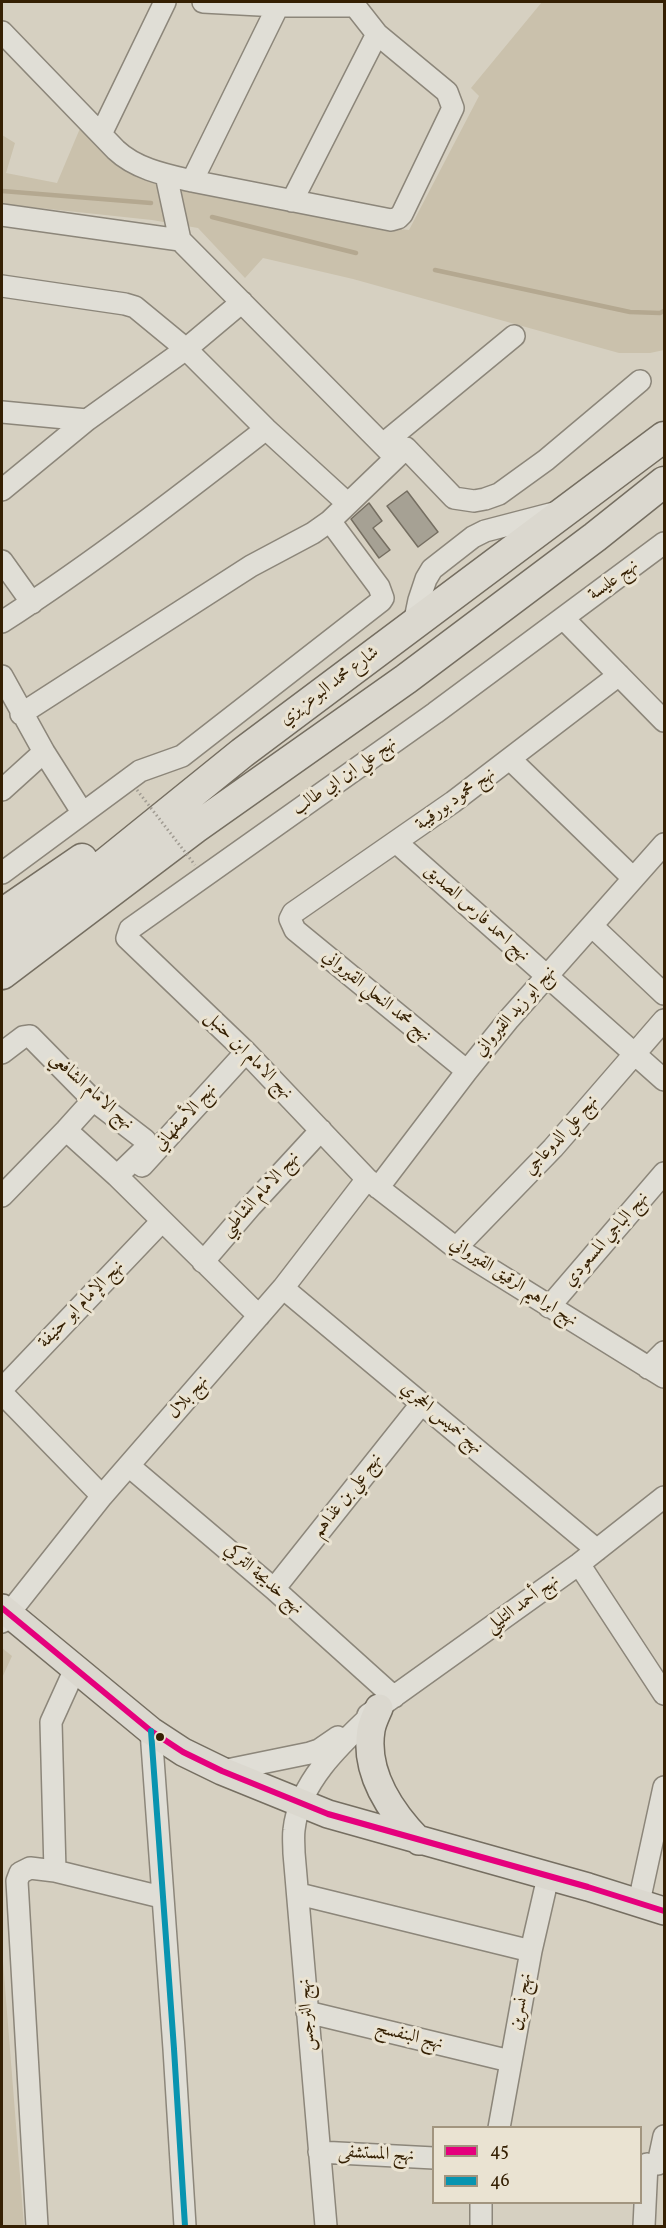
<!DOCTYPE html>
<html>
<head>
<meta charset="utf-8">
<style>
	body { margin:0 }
	#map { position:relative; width:666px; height:2228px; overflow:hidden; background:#d6d0c1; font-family:Vollkorn,serif }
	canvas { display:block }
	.frame { position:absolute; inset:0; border:3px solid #352003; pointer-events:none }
	.legend { position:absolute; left:432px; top:2126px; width:210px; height:78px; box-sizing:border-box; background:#eae3d2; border:2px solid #a2957f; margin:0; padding:8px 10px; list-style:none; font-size:18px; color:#352003 }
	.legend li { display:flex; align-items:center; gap:12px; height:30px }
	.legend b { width:30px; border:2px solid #a2957f }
</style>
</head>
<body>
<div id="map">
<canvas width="666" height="2228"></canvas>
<div class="frame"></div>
<ul class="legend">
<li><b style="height:8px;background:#e5007d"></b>45</li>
<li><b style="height:8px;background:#0894b0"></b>46</li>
</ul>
</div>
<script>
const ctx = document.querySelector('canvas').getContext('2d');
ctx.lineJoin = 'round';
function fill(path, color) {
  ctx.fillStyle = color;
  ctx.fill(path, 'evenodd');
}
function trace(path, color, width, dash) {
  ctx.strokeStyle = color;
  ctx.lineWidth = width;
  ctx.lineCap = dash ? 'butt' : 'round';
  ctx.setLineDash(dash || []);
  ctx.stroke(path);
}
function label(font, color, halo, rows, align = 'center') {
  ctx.font = font + ' Vollkorn,Amiri,serif';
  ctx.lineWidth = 6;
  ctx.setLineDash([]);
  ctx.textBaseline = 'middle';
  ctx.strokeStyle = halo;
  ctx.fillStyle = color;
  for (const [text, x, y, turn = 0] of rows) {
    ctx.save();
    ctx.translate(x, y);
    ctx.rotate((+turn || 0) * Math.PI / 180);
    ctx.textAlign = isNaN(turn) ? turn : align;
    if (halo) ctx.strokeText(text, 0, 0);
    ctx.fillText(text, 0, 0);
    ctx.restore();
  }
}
const green = new Path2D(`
	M542,2H664V350L650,353H619L353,279L263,258L245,278L198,228L152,220L2,204V135L15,143L6,173L57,183L81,126L132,173L362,225L409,230L479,96L471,88Z
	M2,1648L12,1656L2,1678Z
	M2,1949L24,2226H2Z`);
const stream = new Path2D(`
	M2,191L151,203
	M212,217L356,253
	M435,270L630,312L660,313L664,311`);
const building = new Path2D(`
	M407,491L438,532L418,547L387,506Z
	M369,503L382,521L373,528L390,550L379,558L351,519Z`);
const minor = new Path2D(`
	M203,2L278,6H355
	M2,32L116,150C136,169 166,175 192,181L391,220L398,218L402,214L453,108L447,92L377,34L355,6V2
	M101,134L165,2
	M166,175L180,240L395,457
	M192,181L278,6
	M292,201L377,34
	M2,215L180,240
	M2,286L125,304L135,307L186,349L266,429L347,503
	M2,412L87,420
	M383,444L514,336
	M2,490L87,420L186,349L242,302
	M664,543L435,713L130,929L127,938L246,1052L367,1179L456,1248L664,1377
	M2,561L32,603
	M563,618L664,721
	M2,622C93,563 180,496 266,429
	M414,624L419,600L426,579L432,569L473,537L485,531L554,513
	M2,676L44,752L82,812
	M21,714L251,566L313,533L330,521L406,448L454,498L474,501L485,499L499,494L546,460L640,381
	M511,760L633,878
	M2,790L44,752
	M396,842L664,1080
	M2,873L140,771L182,756L381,601L383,598L379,587L330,521
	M592,926L664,994
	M2,1053L23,1037L30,1036L93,1100L145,1140L146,1148L117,1176
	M467,1071L295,930L290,919L293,913L453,802L619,675
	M66,1130L117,1176L259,1316
	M142,1166L246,1052
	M378,1188L467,1071L509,1019L664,844
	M2,1196L66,1130L93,1100
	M456,1248L553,1148L664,1020
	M203,1262L251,1206L321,1130
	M283,1288L597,1550
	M549,1307L664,1173
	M648,1368L664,1352
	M2,1389L162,1221
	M2,1393L102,1496
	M129,1466L274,1589L394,1697
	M579,1564L664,1694
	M274,1589L422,1403
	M2,1622L102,1496L283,1288L367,1179
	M368,1715L579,1564L664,1497
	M151,1731L174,2049L185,2226
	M222,1771L310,1753L319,1750L338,1737
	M55,1871L51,1722L75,1669
	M299,1894L531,1951
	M639,1902L664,1787
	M307,2012L510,2061
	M499,2128L531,1951L548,1877
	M319,2152L434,2158
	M658,2164L664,2136
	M37,2226L17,1881L20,1873L30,1868L55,1871L161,1897
	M326,2226L294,1853C294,1846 293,1837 294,1830C299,1780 345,1740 378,1709
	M481,2226V2202
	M644,2226L647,2164`);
const major = new Path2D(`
	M2,1608L151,1731L183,1752L222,1771L328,1814L588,1887L664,1911
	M379,1708C376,1715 372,1723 371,1730C364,1773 391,1812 419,1841`);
const highway = new Path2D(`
	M2,914L82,859
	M2,947L242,753L664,437
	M2,974L195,828L406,679L595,537L664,482`);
const pathBridge = new Path2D(`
	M137,790L195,865`);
const bus1 = new Path2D(`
	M2,1608L151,1731L183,1752L222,1771L328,1814L588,1887L664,1911`);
const bus2 = new Path2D(`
	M151,1731L174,2049L185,2226`);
const markers = [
	[160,1737,5,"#352003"]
];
const streetNames = [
	["نهج عليسة",614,581,-36],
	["شارع محمد البوعزيزي",330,687,-37],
	["نهج علي ابن ابي طالب",345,777,-35],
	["نهج محمود بورقيبة",456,800,-36],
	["نهج احمد فارس الصديق",476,914,42],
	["نهج محمد النحلي القيرواني",376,997,39],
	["نهج ابو زيد القيرواني",516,1012,-49],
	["نهج الامام ابن حنبل",248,1056,45],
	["نهج الامام الشافعي",91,1092,42],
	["نهج الأصفهاني",186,1118,-48],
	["نهج علي الدوعاجي",562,1136,-48],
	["نهج الامام الشاطبي",261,1195,-48],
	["نهج الباجي المسعودي",607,1240,-49],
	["نهج ابراهيم الرقيق القيرواني",513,1283,33],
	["نهج الإمام ابو حنيفة",82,1305,-46],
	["نهج بلال",189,1398,-49],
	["نهج خميس الحجري",441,1419,40],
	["نهج علي بن غذاهم",348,1496,-52],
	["نهج خديجة التركي",263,1580,41],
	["نهج أحمد التليلي",523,1605,-36],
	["نهج نسرين",522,2002,-79],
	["نهج النرجس",308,2015,-94],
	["نهج البنفسج",409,2037,14],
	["نهج المستشفى",376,2155,3]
];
fill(green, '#cac1ac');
trace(stream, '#b4a890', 4.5);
fill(building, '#a6a194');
trace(building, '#756e61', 1.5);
trace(minor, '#8c867a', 24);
trace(major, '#756e61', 30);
trace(highway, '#756e61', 33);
trace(minor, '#e0ded6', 21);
trace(major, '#dbd8cf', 27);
trace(highway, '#dbd8cf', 30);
trace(pathBridge, '#a09b92', 3, [1.5, 3]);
trace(bus1, '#e5007d', 6);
trace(bus2, '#0894b0', 6);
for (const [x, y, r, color] of markers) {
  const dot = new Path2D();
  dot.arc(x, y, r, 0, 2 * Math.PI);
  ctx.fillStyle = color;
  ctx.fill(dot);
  trace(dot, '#eae3d2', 2);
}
label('18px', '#352003', '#eae3d2', streetNames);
</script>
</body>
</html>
